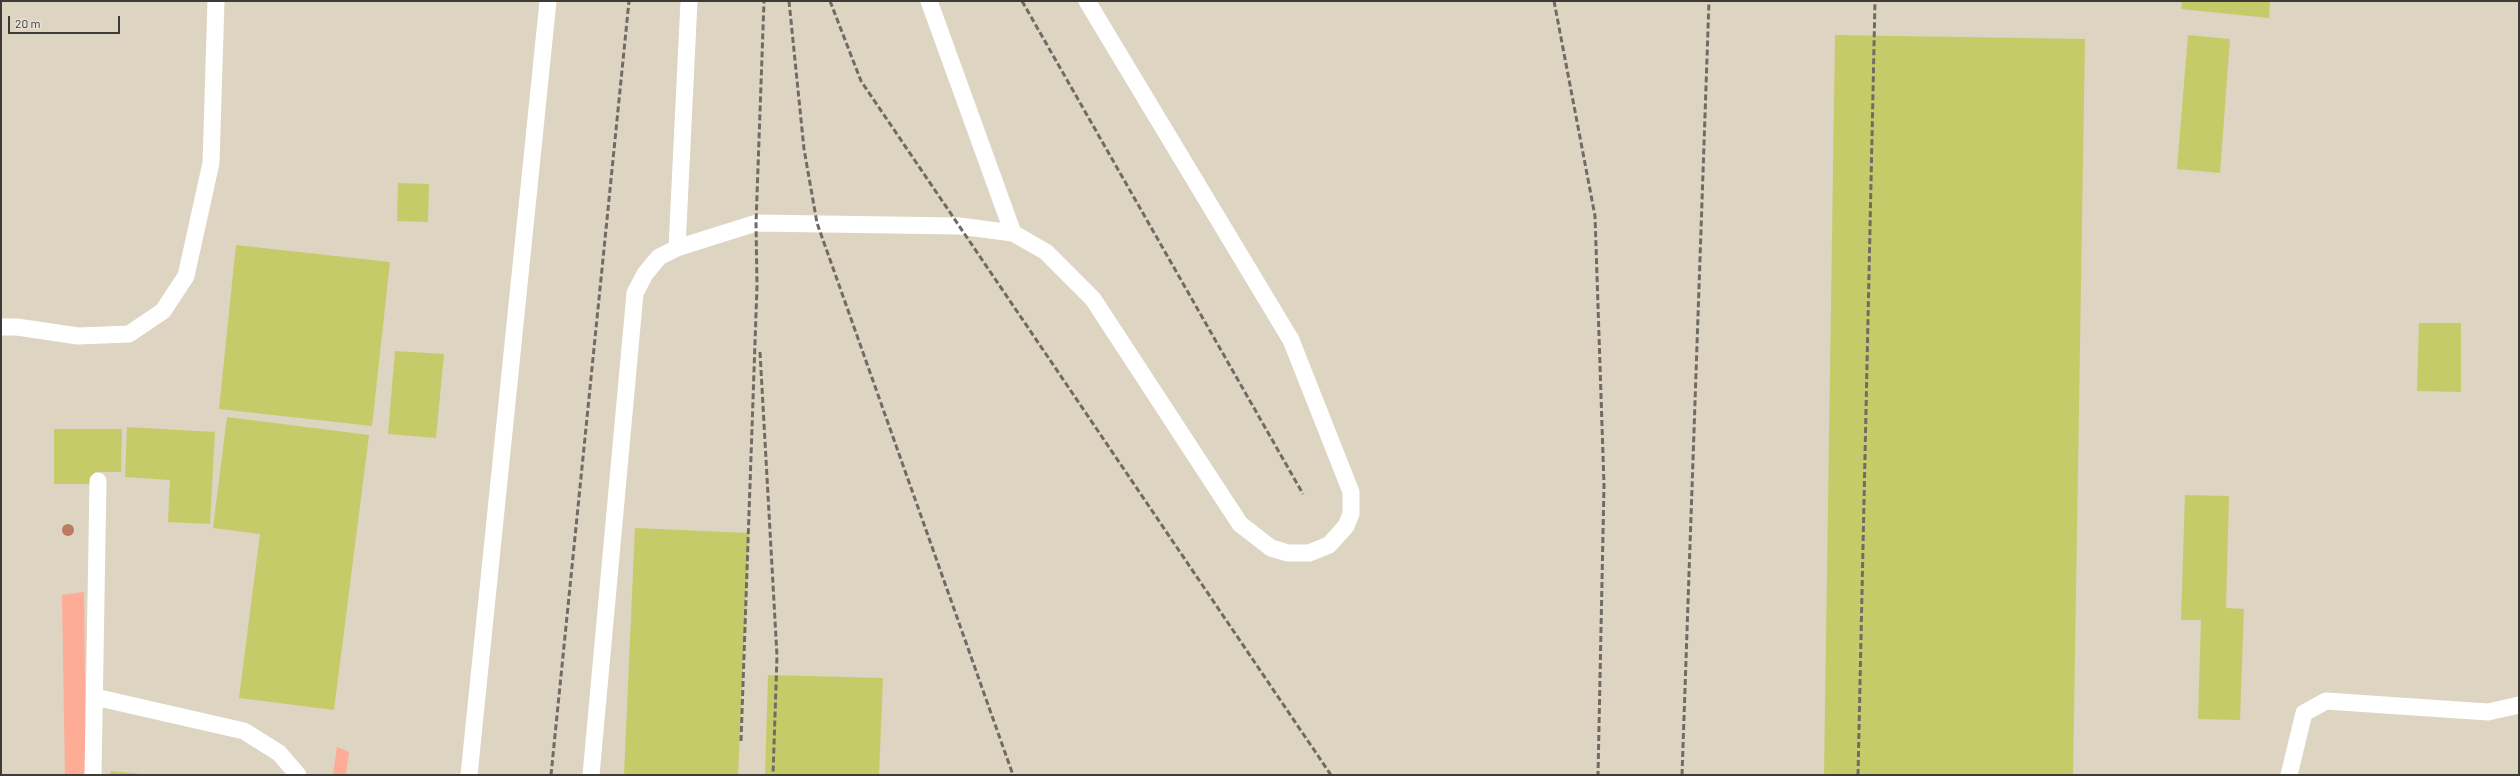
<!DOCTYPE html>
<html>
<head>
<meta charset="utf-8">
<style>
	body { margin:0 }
	#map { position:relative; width:2520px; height:776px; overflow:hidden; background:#e7e2d6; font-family:Barlow,sans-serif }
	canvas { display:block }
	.frame { position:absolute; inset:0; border:2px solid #3d3b36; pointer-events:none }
	.scale { position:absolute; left:8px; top:16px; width:112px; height:18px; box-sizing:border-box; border:2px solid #3d3b36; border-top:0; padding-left:5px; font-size:12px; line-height:14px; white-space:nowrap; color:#3d3b36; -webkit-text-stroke:3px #e7e2d6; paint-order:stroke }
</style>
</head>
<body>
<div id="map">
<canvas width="2520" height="776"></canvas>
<div class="frame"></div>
<div class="scale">20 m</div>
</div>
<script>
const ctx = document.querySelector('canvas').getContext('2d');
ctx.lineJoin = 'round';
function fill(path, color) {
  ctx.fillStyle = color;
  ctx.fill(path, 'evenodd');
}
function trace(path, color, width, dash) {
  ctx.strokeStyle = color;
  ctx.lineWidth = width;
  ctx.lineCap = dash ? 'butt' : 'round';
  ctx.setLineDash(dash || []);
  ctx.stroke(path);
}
const built = new Path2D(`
	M1,1H2519V775H1Z`);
const green = new Path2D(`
	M84,592L86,775H65L62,595Z
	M337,747L349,752L346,775H333Z`);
const building = new Path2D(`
	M2182,1H2270L2269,18L2181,9Z
	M1835,35L2085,39L2073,775H1824Z
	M2188,35L2230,39L2220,173L2177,169Z
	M398,183L429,184L428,222L397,221Z
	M236,245L390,262L372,426L219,409Z
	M2419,323H2461V392L2417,391Z
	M395,351L444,354L436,438L388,434Z
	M227,417L369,435L334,710L239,698L260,534L213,528Z
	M127,427L215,432L210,524L168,522L170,480L125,477Z
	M54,429H122L121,472H95V484H54Z
	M2185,495L2229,496L2226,608L2244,609L2240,720L2198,719L2201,620H2181Z
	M635,528L749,533L738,775H624Z
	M768,675L883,678L879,775H765Z
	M111,771L142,774V775H110Z`);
const lane = new Path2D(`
	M929,1L1013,233
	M677,248L689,1
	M1,327H17L78,336L129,334L163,311L186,276L211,163L216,1
	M95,697L244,731L279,753L298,775
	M93,775L98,481
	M469,775L548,1
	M591,775L635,293L645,274L659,257L677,248L756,223L959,226L1013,233L1046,252L1093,299L1240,524L1271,548L1288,553H1309L1329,545L1346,526L1351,514V492L1291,340L1087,1
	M2289,775L2304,713L2326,701L2488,712L2519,705`);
const rail = new Path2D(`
	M789,1L804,149L817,223L1013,775
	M830,1L861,81L1331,775
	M1022,1L1303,494
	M1554,1L1595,216L1604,485L1598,775
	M760,352L777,656L773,775
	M741,741L757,286L756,223L764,1
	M551,775L629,1
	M1682,775L1709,1
	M1858,775L1875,1`);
const trees = [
	[68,530]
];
fill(built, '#ddd4c2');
fill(green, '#feac96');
fill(building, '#c6cb6a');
trace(lane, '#fff', 17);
trace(rail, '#6f6c65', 3, [6, 3]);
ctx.fillStyle = '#ba7b62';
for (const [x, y] of trees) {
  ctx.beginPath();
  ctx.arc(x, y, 6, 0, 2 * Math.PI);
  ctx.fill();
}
</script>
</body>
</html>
